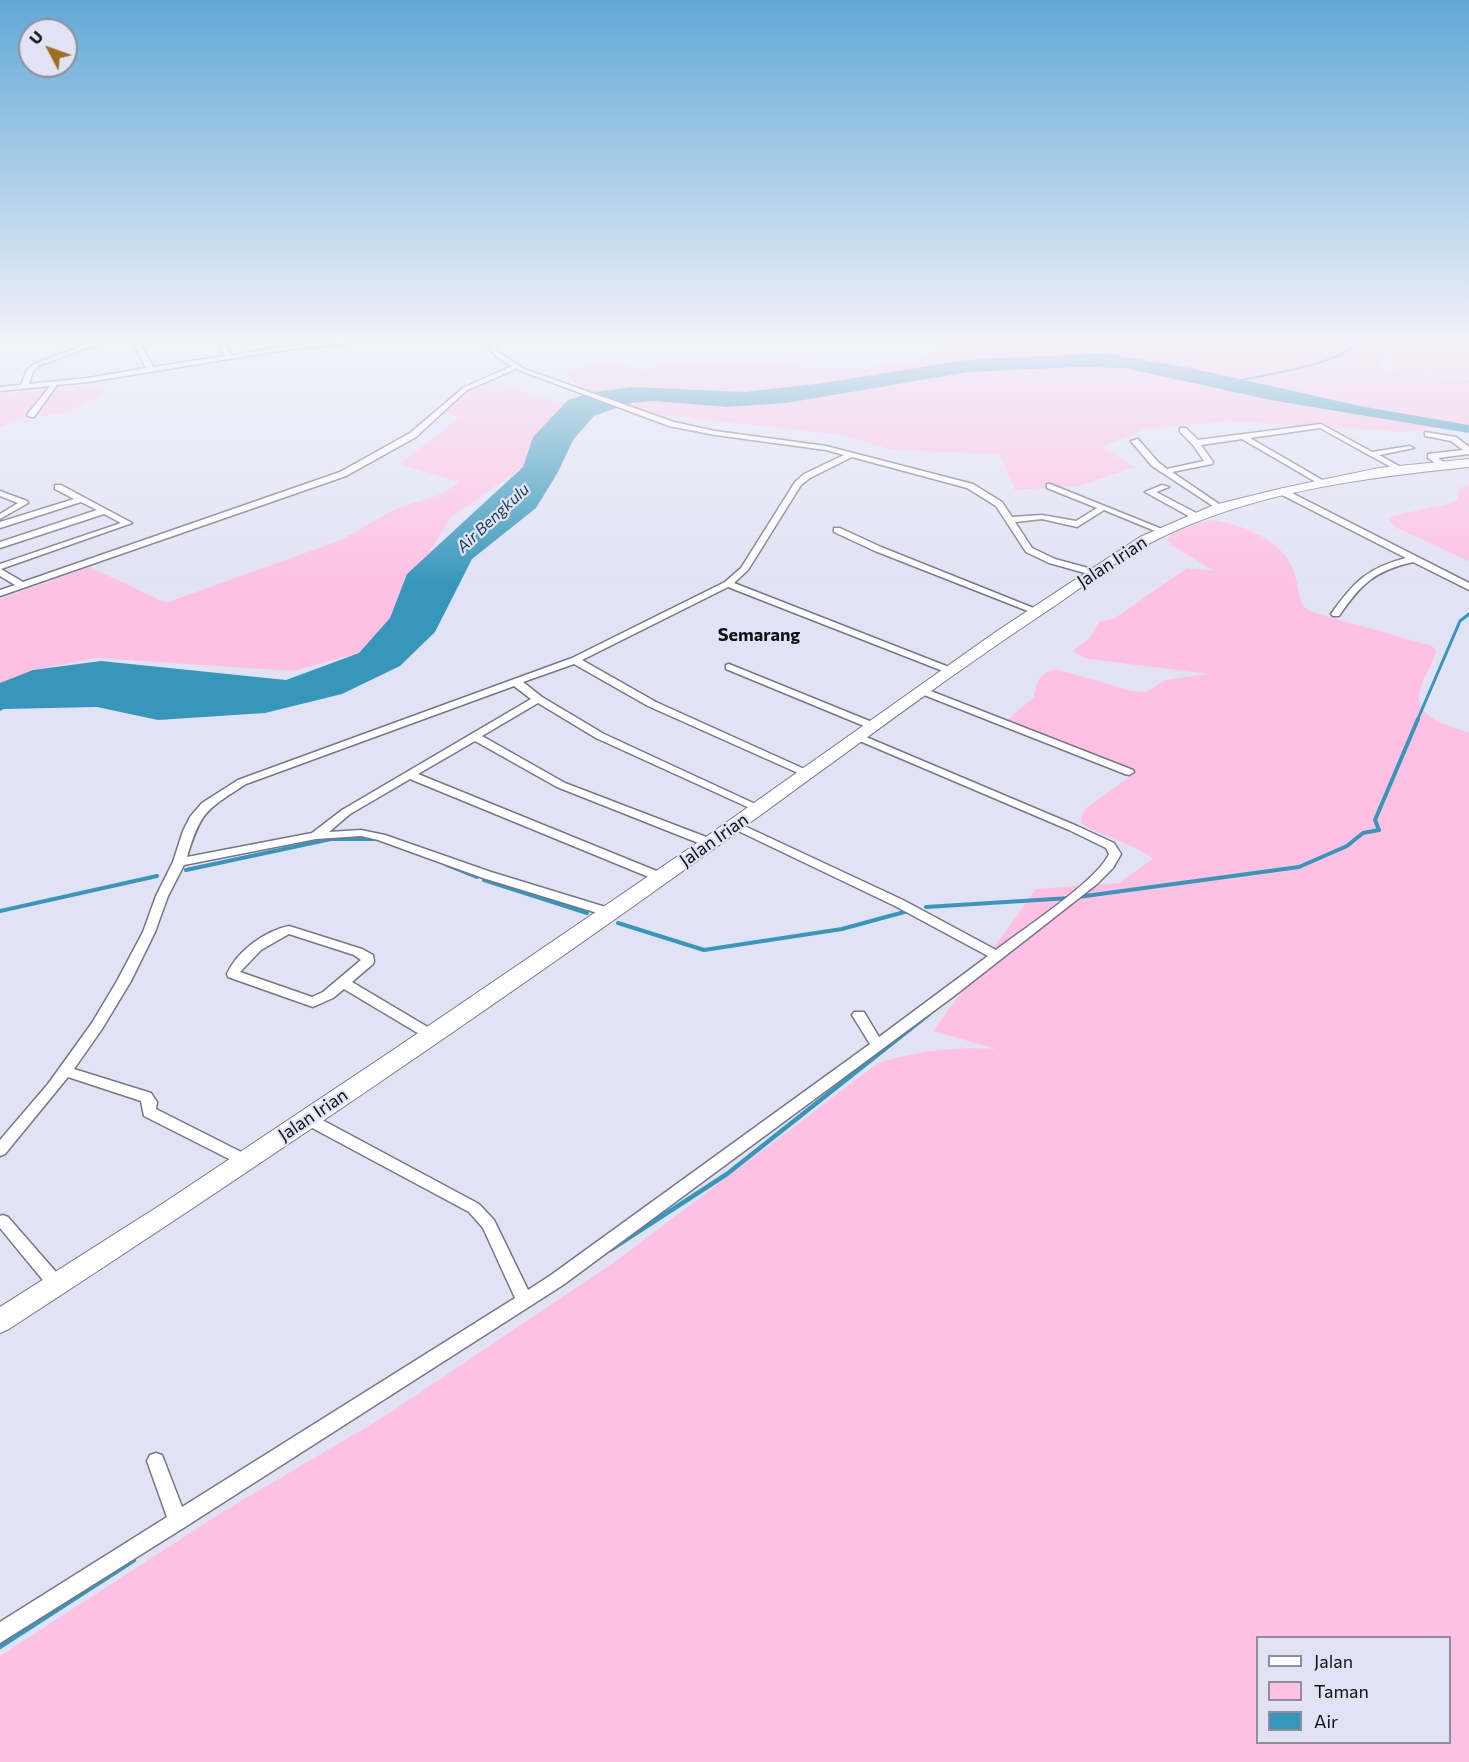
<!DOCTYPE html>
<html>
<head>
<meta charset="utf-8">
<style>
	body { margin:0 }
	#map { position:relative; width:1469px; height:1762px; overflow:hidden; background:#e2e2f5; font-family:Commissioner,sans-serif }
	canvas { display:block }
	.legend { position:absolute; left:1256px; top:1636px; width:195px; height:108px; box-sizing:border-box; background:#e2e2f5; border:2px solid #8e8e9c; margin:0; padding:8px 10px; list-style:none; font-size:18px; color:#101016 }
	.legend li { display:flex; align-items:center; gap:12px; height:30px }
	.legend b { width:30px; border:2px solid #8e8e9c }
	.north { position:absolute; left:18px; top:18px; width:60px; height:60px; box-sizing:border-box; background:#e2e2f5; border:2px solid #8e8e9c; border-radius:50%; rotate:311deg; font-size:16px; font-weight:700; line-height:24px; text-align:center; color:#101016 }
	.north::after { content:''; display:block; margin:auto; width:21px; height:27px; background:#9f6e23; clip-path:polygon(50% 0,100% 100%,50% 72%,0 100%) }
</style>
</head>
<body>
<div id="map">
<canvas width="1469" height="1762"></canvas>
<ul class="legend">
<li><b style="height:8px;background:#fff"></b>Jalan</li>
<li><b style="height:16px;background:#fec1e3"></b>Taman</li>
<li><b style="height:16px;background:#3697ba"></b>Air</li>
</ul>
<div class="north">U</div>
</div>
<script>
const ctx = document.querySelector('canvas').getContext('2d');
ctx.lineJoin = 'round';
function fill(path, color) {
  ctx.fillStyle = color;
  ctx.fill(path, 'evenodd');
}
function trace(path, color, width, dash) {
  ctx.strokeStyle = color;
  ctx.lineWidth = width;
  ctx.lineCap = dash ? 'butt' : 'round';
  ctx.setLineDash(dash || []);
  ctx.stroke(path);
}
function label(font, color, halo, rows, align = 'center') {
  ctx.font = font + ' Commissioner,sans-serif';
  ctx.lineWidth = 4.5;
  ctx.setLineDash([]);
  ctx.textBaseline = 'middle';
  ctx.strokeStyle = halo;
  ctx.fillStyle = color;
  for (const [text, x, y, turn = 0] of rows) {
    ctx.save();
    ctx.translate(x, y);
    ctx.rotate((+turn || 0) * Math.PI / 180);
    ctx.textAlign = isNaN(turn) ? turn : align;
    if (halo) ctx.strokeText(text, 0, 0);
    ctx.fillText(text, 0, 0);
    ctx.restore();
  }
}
const green = new Path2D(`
	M1383,342L1382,370L1469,380V424L1404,432L1228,421L1145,429L1102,447L1135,467L1079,486L1015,490L1000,454L892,450L843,435L652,414L586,391L563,374L575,369L611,363L646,371L668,363L865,369L921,359L952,343Z
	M1390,342L1469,346V378L1391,369Z
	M497,381L521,391L568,404L556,412L558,424L533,437L523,467L450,518L390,618L359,653L293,671L96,658L33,670L0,683V599L90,567L166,603L341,540L395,509L442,494L459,482L400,464L459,418L444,411L466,392Z
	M90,385L102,387L104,392C93,400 82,407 70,411C43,418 25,414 0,428V394L66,389Z
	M1469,484V561L1395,527L1388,519L1392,516L1452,503L1458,499L1459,489Z
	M1211,520C1239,523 1278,538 1291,565C1298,578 1297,593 1303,606L1312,612L1432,646L1436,651C1433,665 1423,677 1420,691C1412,718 1451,726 1469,733V1762H0V1656L224,1511L382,1418L619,1259L878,1063C915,1051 957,1046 996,1049L933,1031L1036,889L1119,883L1153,859C1132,842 1104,838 1082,824L1081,818L1086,808L1132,775L1133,770L1005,722L1034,697C1038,681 1037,675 1055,669L1132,691L1146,692L1166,680L1209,674L1088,659L1072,651L1090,638L1099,622L1115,618L1187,568L1215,571L1172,546L1167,539L1172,532ZM1258,1638H1450V1742H1258Z`);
const water = new Path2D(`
	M1104,353L1190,368L1360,406L1469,425V433L1270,400L1125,368L1078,367L969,372L786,403L727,407L653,401L630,403L594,416L573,440L558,472L536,508L472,559L435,632L400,666L342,694L265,713L158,720L97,707L4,709L0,711V683L33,670L101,661L286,680L359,653L390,618L407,574L523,467L533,437L568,400L595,392L633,387L745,392L823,383L967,360Z`);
const streamFar4 = new Path2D(`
	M1234,382C1273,372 1336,367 1365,338`);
const streamFar3 = new Path2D(`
	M1417,721L1460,621L1469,614`);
const streamFar2 = new Path2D(`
	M447,865L477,877
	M186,870L331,839H378
	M484,880L587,913
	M1078,897L1299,867L1347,846L1363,833L1379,830L1375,820L1418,719
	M926,907L1070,898
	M0,911L157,876
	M618,923L704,950L842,929L908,911`);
const streamFar1 = new Path2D(`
	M610,1250L727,1174L929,1014`);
const stream = new Path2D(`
	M0,1646L133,1560`);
const street = new Path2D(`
	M104,338H114L38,366L33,371L29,384L88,378L146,368L131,338H137L153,367L225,356L215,338H221L232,355C285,346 339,338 394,338L285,350L88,382L57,385L34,417H31L27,415L50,386L0,391V387L21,385L27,370L34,364Z
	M459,338H485L482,340Z
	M487,338H493L498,352L524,369L674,422L715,431L826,446L973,484L1002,502L1012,517L1042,515L1076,521L1097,508L1047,488V484H1050L1167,531L1160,533L1104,510L1077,527L1042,519L1015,522L1032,548L1055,559L1099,571V575L1096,576L1049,563L1026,552L996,506L967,488L852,457L810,478L801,485L748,570L734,583L954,669V673H948L728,587L582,660L656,702L811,772L812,774L811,776L807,777L648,706L574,664L523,682L542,697L604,734L764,808L758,811L754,810L596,738L538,703L482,736L565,783L714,840L716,843L714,846H706L557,787L475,741L418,774L664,874L666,877L664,880H656L410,779L350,814L329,832L361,830L385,835L491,872L612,909L614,912L612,915H604L483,878L378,840L361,836L316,839L184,865L168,896L155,932L131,981L102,1029L74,1069L151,1093L157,1102L156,1109L251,1157L253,1161L251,1165L246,1167L241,1165L144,1116L141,1101L68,1077L5,1154L0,1156V1140L48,1084L92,1023L117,981L143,932L156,896L173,862L183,831L190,817L202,803L238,780L572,658L725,582L741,568L795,482L804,474L844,455L826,450L715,435L669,426L516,369L467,390L416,437L346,476L0,596V590L15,585L0,576V564L121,523L104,514L0,548V542L97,510L81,502L0,528V522L74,499L55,489V485H61L132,523L1,569L23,582L340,472L410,433L463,388L512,366C499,359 489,354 487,338ZM514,686L531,699L342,810L312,833L187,857C201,811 206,810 246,784Z
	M1437,338H1460L1457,340Z
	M1321,424L1372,452L1410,446L1414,448L1379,455L1401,467L1402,469L1398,471L1320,428L1250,438L1324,481V485H1321L1242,439L1201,445L1213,462L1212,464L1172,472L1222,506L1223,508L1219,510L1152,466L1131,441L1138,439L1158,462L1167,469L1204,461L1193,445L1180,432V428H1186L1198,440Z
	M1425,432L1456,437L1469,447V454L1438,458L1448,465L1441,467L1428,458V454L1463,450L1451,441L1425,436Z
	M1162,485L1169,487L1156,492L1200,515V519H1194L1145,492Z
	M1280,490H1286L1469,583V590L1413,562C1374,571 1361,584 1339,616H1333L1331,614C1354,582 1367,568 1406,558L1280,494Z
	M0,491L27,501L28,503L0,519V514L18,503L0,496Z
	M834,528H840L881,547L1041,611L1039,613H1033L875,551L834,532Z
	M729,664L877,724L878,726L873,729L869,728L726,669V665Z
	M923,688L1133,770L1134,772L1129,775L1125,774L919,693L918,691Z
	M859,734L1077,826L1114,843L1121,854L1113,868L1097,884L954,996L563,1285L185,1527L0,1643V1622L167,1517L147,1461L150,1455L156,1453L162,1455L182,1507L515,1298L483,1228L469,1212L303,1123L301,1119L303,1115L308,1114L313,1115L479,1204L494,1220L528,1290L551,1275L870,1044L852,1015L854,1012H864L879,1037L988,956L895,906L730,827L728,825L730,823H738L903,900L996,950C1023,929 1097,881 1109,854L1106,848L1069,830L855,739L854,737L855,735Z
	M289,926L362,949L373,955L374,961L373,964L352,982L436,1032L438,1035L436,1038H426L344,989L333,998L313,1007L228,977L227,974C237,951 265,931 289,926ZM289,934L354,955L361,960L323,992L312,997L240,972L261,950Z
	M3,1215L8,1217L63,1280L65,1285L63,1290L57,1292L51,1290L0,1228V1216Z`);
const primary = new Path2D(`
	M1469,459V467C1361,478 1250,492 1152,542C1115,561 1079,590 1044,613C934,686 829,766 722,843C488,1011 250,1172 9,1329L0,1333V1307L162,1204L393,1050L703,839L997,631L1140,537L1214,505L1283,488L1379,468Z`);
const farWaternames = [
	["Air Bengkulu",493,518,-43]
];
const streetNames = [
	["Jalan Irian",1112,562,-33],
	["Jalan Irian",714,840,-35],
	["Jalan Irian",313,1115,-34]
];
const farQuarternames = [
	["Semarang",759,635]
];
fill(green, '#fec1e3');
fill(water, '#3697ba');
trace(streamFar4, '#3697ba', 2);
trace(streamFar3, '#3697ba', 3);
trace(streamFar2, '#3697ba', 4);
trace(streamFar1, '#3697ba', 4.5);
trace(stream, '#3697ba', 6);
trace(street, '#767687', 3);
trace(primary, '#767687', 2);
fill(street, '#fff');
fill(primary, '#fff');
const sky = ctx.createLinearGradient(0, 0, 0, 585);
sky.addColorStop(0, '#61a8d6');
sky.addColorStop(0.58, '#f2f2fa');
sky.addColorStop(1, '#f2f2fa00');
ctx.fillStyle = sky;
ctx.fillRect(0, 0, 1469, 585);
label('italic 16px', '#143e4d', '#e2e2f5', farWaternames);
label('18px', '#101016', '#e2e2f5', streetNames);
label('bold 18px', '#101016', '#e2e2f5', farQuarternames);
</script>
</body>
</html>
